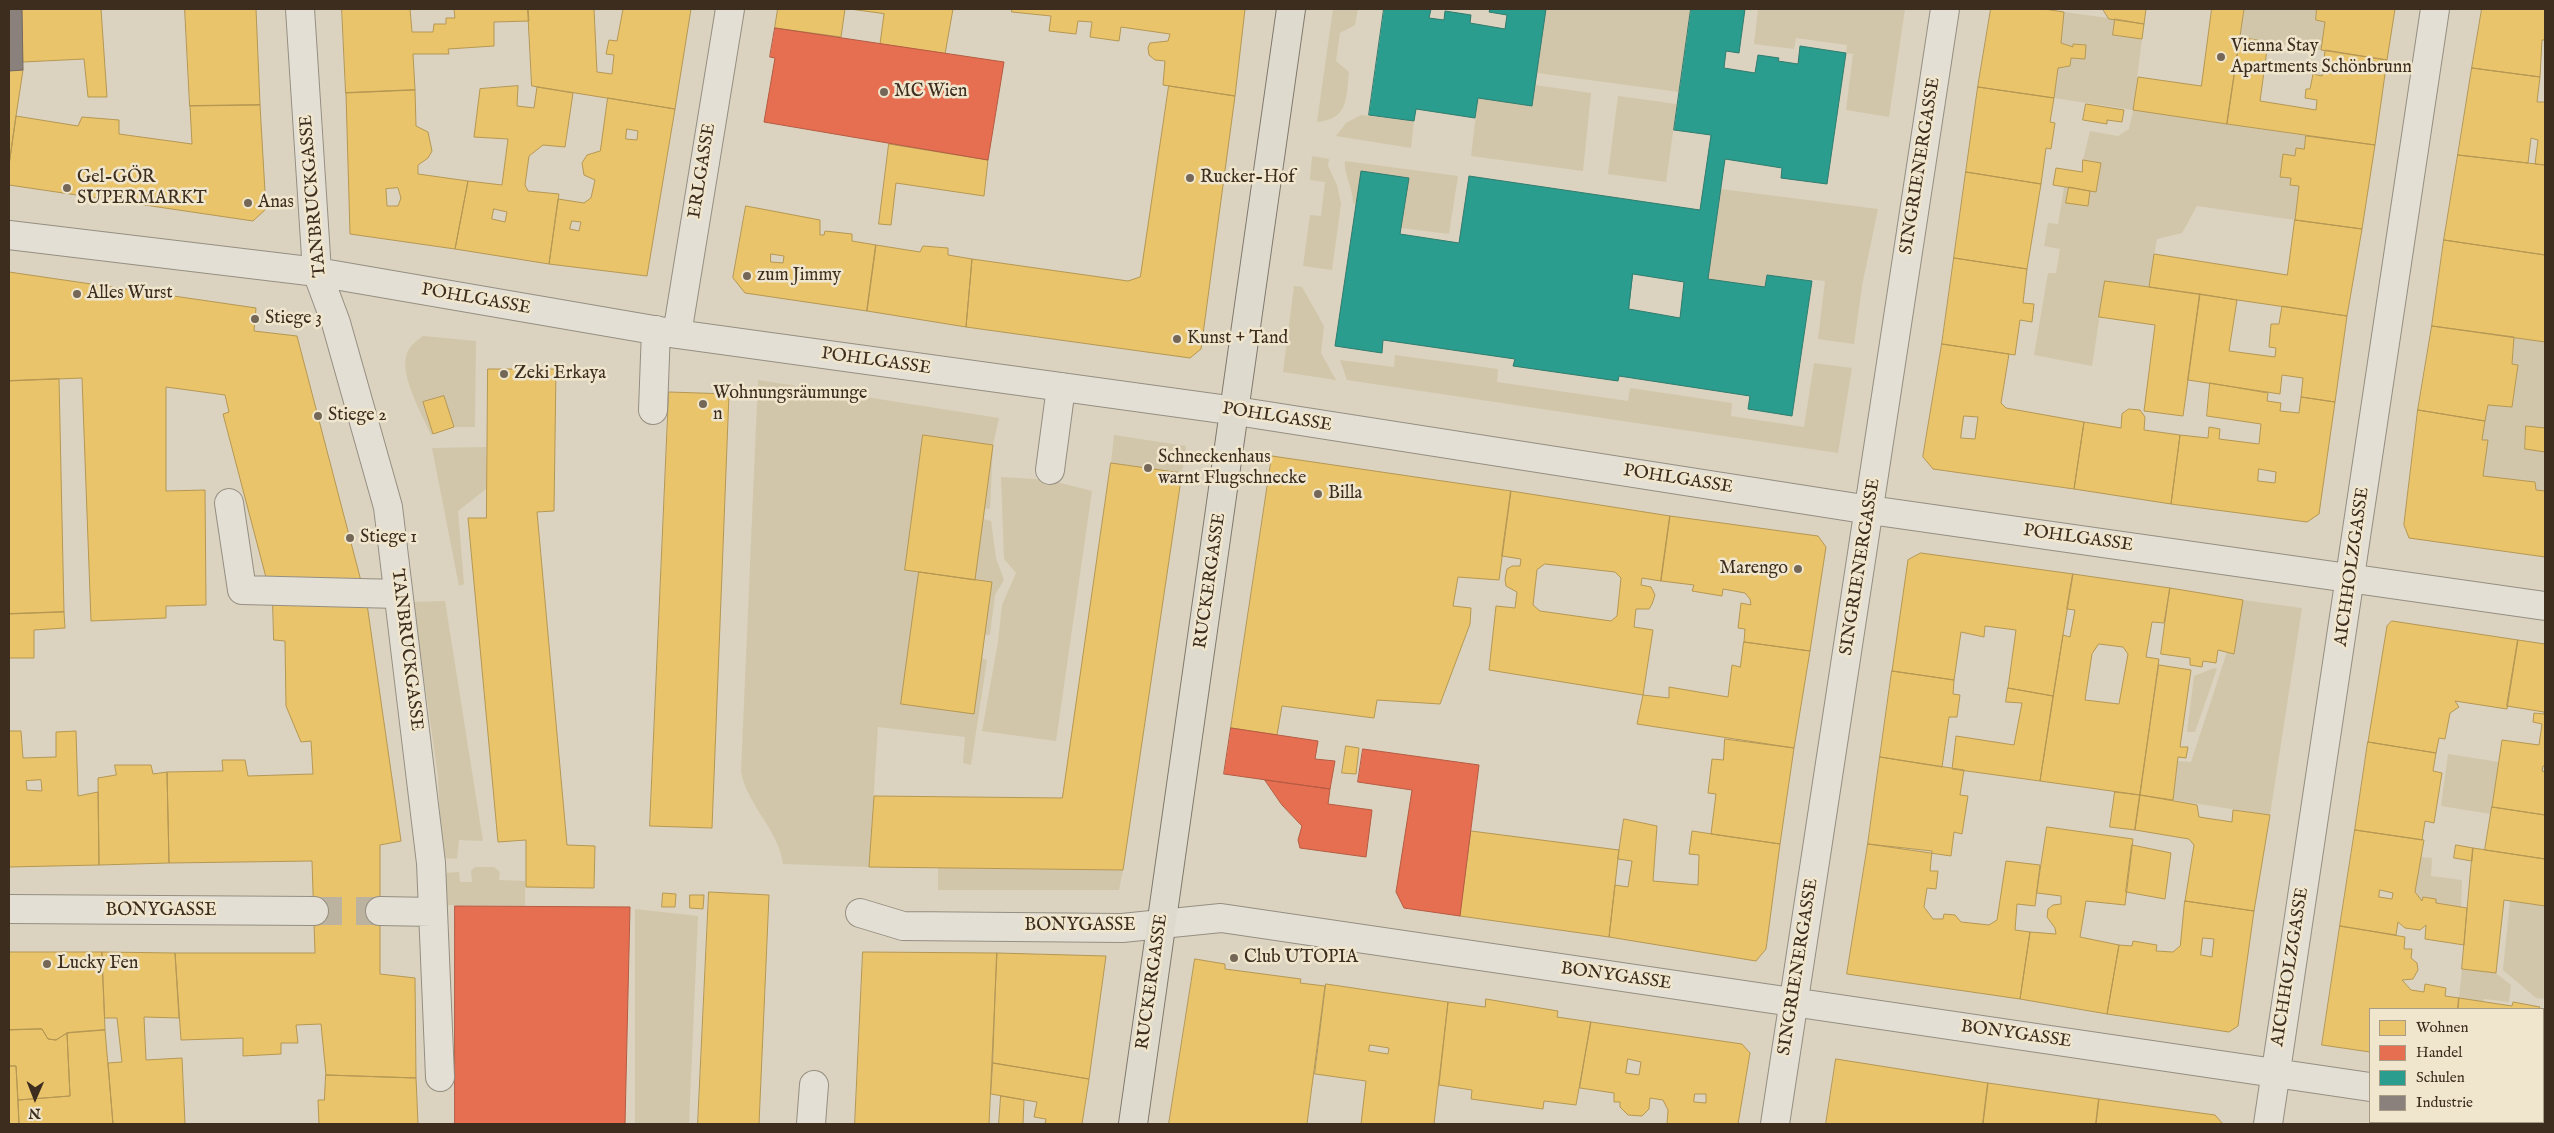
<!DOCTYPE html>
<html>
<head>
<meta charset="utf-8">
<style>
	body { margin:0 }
	#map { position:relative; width:2554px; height:1133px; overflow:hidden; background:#dbd3bf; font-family:"IM FELL English",serif }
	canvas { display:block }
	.frame { position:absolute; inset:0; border:10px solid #3d2d1f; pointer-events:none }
	.legend { position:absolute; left:2369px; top:1008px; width:175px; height:115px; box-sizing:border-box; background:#f0e6cd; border:1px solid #a89c87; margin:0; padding:6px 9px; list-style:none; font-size:15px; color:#3d2d1f }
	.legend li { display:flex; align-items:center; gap:10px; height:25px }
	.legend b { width:25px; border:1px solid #a89c87 }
	.north { position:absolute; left:10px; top:1073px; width:50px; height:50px; -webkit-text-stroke:4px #f0e6cd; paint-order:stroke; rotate:181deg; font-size:14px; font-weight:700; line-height:20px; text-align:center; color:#3d2d1f }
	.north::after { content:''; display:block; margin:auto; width:18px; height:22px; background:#3d2d1f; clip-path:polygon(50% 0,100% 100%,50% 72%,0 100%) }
</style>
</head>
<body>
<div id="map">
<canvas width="2554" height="1133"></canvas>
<div class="frame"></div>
<ul class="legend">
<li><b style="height:14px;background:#e9c46a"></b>Wohnen</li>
<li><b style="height:14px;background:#e76f51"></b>Handel</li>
<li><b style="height:14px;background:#2a9d8f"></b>Schulen</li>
<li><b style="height:14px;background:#8a817c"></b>Industrie</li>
</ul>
<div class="north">N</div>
</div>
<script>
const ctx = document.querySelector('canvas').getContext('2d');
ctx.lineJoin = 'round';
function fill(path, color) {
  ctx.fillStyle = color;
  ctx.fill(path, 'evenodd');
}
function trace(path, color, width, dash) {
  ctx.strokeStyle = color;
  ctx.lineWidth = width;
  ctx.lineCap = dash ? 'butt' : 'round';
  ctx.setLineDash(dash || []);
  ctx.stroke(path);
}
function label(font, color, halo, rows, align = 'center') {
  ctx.font = font + ' "IM FELL English",serif';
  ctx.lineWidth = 5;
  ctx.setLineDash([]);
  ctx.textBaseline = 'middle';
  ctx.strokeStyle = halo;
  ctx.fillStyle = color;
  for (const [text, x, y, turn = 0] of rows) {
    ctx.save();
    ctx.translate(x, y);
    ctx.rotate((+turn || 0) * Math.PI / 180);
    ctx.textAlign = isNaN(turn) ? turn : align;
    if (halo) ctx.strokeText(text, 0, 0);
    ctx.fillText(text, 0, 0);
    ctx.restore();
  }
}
const green = new Path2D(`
	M1333,9H1358L1355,25L1340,33L1336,61L1349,72C1346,98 1349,119 1317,122Z
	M1546,9H1691L1679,92L1537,73Z
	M1758,9H1905L1889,117L1846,110L1853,54L1846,53L1847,45L1796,38L1794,49L1754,44Z
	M2244,9H2317L2316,20L2325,22L2321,50L2240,37Z
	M2064,12L2115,19L2113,35L2142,39L2133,110L2306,136L2304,149L2296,148L2295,156L2283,154L2280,176L2291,178L2290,185L2299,186L2295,220L2197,206L2182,233L2157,239L2149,287L2105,282L2092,366L2034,355L2048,273H2056L2060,249L2044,246L2048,223L2058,224L2064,187H2069L2066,202L2090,191H2096L2101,163L2083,160L2090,131L2118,136L2129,129L2133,110L2054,98L2058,68L2070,66L2071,58L2085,59L2086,45L2074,44L2073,47L2061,43Z
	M1535,85L1591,93L1583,171L1471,156L1478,98L1532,106Z
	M1618,96L1677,104L1666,182L1608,174Z
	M1361,115L1414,121L1411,148L1336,136L1346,123Z
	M1312,156L1329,159L1328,166L1337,185L1341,204L1332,270L1303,266L1310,215L1321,216L1325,182L1310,180Z
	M1345,161L1458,176L1449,234L1401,228L1409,178L1356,204L1353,203C1353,188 1343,172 1345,161Z
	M1721,189L1878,209L1862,286L1854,344L1818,339L1825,281L1767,275L1765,287L1708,279Z
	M1294,286L1302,287L1324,326L1321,353L1336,380L1283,372Z
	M423,336L476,341L475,427H454L444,397L423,402L433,434L431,435C422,414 401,378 406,357C407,348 416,341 423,336Z
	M2514,337L2545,342V428L2526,426L2525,448L2545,452V491L2536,490L2535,482L2483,476L2488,441L2482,440L2488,405L2512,407L2518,366L2512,364Z
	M1395,355L1498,369L1497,382L1628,401L1630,388L1732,403L1731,416L1804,427L1814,363L1852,368L1838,453L1347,380L1340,360L1394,367Z
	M758,380L999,418L993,445L990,509H985L984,519L991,521L996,558L1004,580L995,595L990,635H985L982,658L987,660L971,765L963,763L965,737L878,727L869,867L783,864C779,830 747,805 741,772Z
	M1114,435L1186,446L1182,473L1111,463Z
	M486,447V489L458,511L464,584L459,586L432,448Z
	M1001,477L1049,480L1092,491L1056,741L982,731L998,642L1002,605L1016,573L1004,559Z
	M2243,600L2302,608L2270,815L2173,800L2178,761L2191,762L2227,652L2234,653Z
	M445,601L483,841L459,840L457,859L442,858L438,776L413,602Z
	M2214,668L2217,669L2195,732H2187L2194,676Z
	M2448,754L2499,762L2491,814L2441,806Z
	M2421,857L2432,858L2431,876L2462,880L2461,908L2436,903V899L2423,897L2422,901L2415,892Z
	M475,867H494L500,872L499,880L525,881V906L444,905L442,873L459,872L460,882H472L471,871Z
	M938,867L1123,870L1119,890H938Z
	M2510,900L2545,906V999L2536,998L2503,970Z
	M635,909L698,916L689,1124H635Z
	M2462,969L2496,973L2511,985L2509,1002L2484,999L2483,1002L2459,998Z`);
const homes = new Path2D(`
	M22,9H101L107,97H88L84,59L23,62Z
	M185,9H256L260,105L190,106Z
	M342,9H410L412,32H433L434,24H446V18H455L454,9H528L529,21L494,22V46L448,49L449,54H413L415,90L346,93Z
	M528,9H594L597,72L612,74L614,55L606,54L609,40L617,41L623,9H691L675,109L532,86Z
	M778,9H845L841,37L775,28Z
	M850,9H953L945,54L880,44L884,14Z
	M1012,9H1245L1235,96L1163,85L1165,61L1155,60L1149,55L1148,48L1150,43L1168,41L1170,34L1121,27L1119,41L1090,37L1092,22L1078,21L1076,34L1049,31L1051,16L1012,12Z
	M1991,9H2044L2064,12L2061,43L2073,47V44L2086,45L2085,59L2071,58L2070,66L2058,68L2054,98L1978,87Z
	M2103,9H2146L2144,24L2109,19Z
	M2212,9H2244L2227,124L2133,110L2138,77L2201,86Z
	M2317,9H2395L2387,60L2321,50L2325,22L2316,20Z
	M2482,9H2545V40H2542L2540,77L2472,68Z
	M2115,19L2144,24L2142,39L2113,35Z
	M2240,37L2268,42L2260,101L2316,110L2317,100L2305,98L2306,89H2310L2313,74L2322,76L2325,50L2387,60L2375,145L2227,124Z
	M2472,68L2540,77L2537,102H2545V165L2535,164L2538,140L2531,138L2528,163L2458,155Z
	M23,70L16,116L9,165V71Z
	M518,86L517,106L534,108L537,87L573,93L565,147L543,145L529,156L525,185L528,191L559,194L549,264L455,249L468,181L502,185L508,139L474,137L480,89ZM494,209L507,212L505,222L492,219Z
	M1169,86L1235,96L1201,349L1190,358L966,327L972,259L1128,281L1140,277Z
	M1978,87L2054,98L2050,122L2055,123L2051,149L2046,148L2041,184L1966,172Z
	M415,90L416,126L428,132L432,151L428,158L418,165V174L468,181L455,249L350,234L346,93ZM398,188L401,198L398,206H387L386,189Z
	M608,98L675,109L647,276L549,264L558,199L584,203L591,198L595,180L584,175L582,163L587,155L600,151ZM627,129L638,131L637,140L626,139ZM572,221L581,222L579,231L570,229Z
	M2086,104L2124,110L2122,122L2107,120V124L2083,120Z
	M260,105L266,209L253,221L9,185V165L16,116L78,126L82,117L119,120V134L192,144L190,106Z
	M2306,136L2375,145L2362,229L2295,220L2299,186L2290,185L2291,178L2280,177L2283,154L2295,156L2296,148L2304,149Z
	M889,144L988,160L984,196L896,183L891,225L879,224Z
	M2458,155L2545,165V255L2444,240Z
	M2083,160L2101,163L2096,192L2053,185L2056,168L2082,172Z
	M1966,172L2041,184L2027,269L1954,258Z
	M2069,187L2090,191L2088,206L2066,203Z
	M746,206L820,220V235H824L825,231L852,234V241L876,245L867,311L745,293L733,278ZM771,254L784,256L783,263L771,262Z
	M2295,220L2362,229L2347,316L2149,287L2154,254L2287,275Z
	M2444,240L2545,255V342L2432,326Z
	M876,245L920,252L923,246L948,248V255L972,259L966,327L867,311Z
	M1954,258L2027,269L2023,303L2034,304L2032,322L2020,320L2015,355L1942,344Z
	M9,272L256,308L254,331L297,336L367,604H273L223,414L229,412L225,395L166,387V491L205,490L206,605L166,606V618L91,621L82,378L9,381Z
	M2105,281L2200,294L2183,416L2144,411L2155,325L2099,317Z
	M2200,294L2237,300L2229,351L2275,357L2276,348L2269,347L2271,324H2279L2282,306L2347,316L2335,402L2301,397L2303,378L2282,375L2280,394L2188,380Z
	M2432,326L2514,337L2512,364L2518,365L2512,407L2488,405L2485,421L2418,410Z
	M1942,344L2009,354L2001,403L2006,408L2084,422L2074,489L1933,469L1923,457ZM1964,416L1978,417L1975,439L1961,438Z
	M488,369H556L554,511L537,512L567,845L595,846L594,888L526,887V840L498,842L468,518H486Z
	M59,379L64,612L9,614V381Z
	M2210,383L2268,393L2267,401L2281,403L2280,411L2299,413L2301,397L2335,402L2319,514L2307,522L2171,504L2180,435L2208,438L2209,427L2220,429L2219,439L2259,444L2261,424L2207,416ZM2259,469L2276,472L2275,483L2258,481Z
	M669,392L729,394L712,828L650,826Z
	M444,396L454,427L433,434L423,402Z
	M2129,409L2140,410L2145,417L2144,430L2180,435L2171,504L2074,489L2084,422L2121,428L2122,414Z
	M2418,410L2485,421L2482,440H2488L2483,476L2535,482L2536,490L2545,491V557L2409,538L2404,525Z
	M2526,426L2545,428V452L2525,449Z
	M923,435L993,445L975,580L905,570Z
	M1272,456L1511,491L1499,580L1458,577L1453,606L1471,608L1470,624L1440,704L1377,700L1374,718L1282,706L1277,735L1231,728Z
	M1111,463L1182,473L1123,870L869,867L874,796L1062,798Z
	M1511,491L1670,516L1661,581L1642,578L1641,585L1651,587L1655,595L1652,604L1649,609H1636L1634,627L1653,630L1643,695L1489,670L1496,606L1515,608L1517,592L1506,586L1505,579L1507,569L1512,566H1520L1521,559L1502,556ZM1545,564L1615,572L1621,578L1617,616L1611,621L1540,611L1533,605L1537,570Z
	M1670,516L1818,536L1826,547L1810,651L1744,642L1745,629L1738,628L1741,603L1751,605L1750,599L1745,593L1723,589L1722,596L1692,591L1694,585L1661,581Z
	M1921,553L2073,574L2053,696L2008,688L2016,630L1985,626L1984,637L1961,632L1954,680L1892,671L1908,560Z
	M919,572L992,582L974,714L901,704Z
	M2073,574L2170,588L2164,623L2152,622L2146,657L2159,659L2140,795L2040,781L2063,635L2070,637L2075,610L2067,609ZM2099,644L2123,647L2128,654L2119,704L2085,700L2092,654Z
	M2170,588L2243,600L2234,654L2218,650L2216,663L2203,661L2202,667L2190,665V658L2161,654Z
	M273,604H367L401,841L380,845V974L415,978L416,1078L326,1075L321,1024L296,1025L298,1043H281V1054L243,1056V1038L181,1040L175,953H315L312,861L169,863L167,772L223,771L222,760H245L248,776L313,774L311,741L301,742L286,706L285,641L274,640Z
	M64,612L65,628L34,630V658H9V614Z
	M2392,621L2518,640L2507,709L2455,701L2459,707L2450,713L2445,739L2439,738L2436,753L2368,742L2387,626Z
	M2518,640L2545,644V766H2543L2542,771L2545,772V815L2492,807L2502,740L2539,745L2542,724L2533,722L2534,713L2544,714V712L2507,706Z
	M1744,642L1810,651L1794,748L1637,724L1643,695L1669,698V687L1728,697L1732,665L1740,667Z
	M2159,665L2191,670L2180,747H2188L2186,758L2178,757L2173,800L2140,795Z
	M1892,671L1954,680L1953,694L1960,695L1957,717H1949L1942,767L1880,757Z
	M2008,688L2053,696L2040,781L1952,769L1956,736L2014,745L2022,703L2006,702Z
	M9,731H21L23,758L56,757V732L76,731L78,796L98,792L99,865L9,867ZM41,780L42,791L27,790L26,781Z
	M1725,739L1794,748L1780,844L1711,834L1716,794L1708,793L1712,759L1723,760Z
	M2368,742L2436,753L2433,771L2442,773L2434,823L2425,821L2422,840L2355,830Z
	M1346,746L1359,748L1356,774L1342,773Z
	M1880,757L1964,770L1960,795L1968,796L1962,834L1954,832L1951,856L1868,844Z
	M115,765H151L153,774L167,772L169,863L99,865L98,778L116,775Z
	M2115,792L2140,795L2135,830L2110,827Z
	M2140,795L2197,805L2199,817L2232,822L2233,810L2270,815L2254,911L2185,901L2194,845L2189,839L2135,830Z
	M2492,807L2545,815V859L2485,850Z
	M1624,819L1657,826L1653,881L1698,885L1699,855L1689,854L1692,831L1780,844L1766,949L1756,961L1609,937L1615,885L1628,887L1632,861L1618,859Z
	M2047,827L2133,839L2125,905L2086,901L2080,937L2119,945L2107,1014L2020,999L2030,932L2056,934L2055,928L2047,917L2048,909L2053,905L2061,904V896L2037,893Z
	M2355,830L2424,840L2415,892L2422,901L2423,897L2436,899V903L2467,908L2464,945L2425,939L2426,925L2420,930L2405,928L2398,922L2396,935L2340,926ZM2380,890L2393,893L2392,899L2379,897Z
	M1471,831L1619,850L1609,937L1460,916Z
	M1868,844L1932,851L1930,871H1938L1936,889L1927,888L1924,907L1933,919H1943L1944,914L1955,915L1961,922L1989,925L1997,920L2006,861L2040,865L2035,906L2017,904L2015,930L2030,932L2020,999L1847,974Z
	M2132,845L2171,853L2165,899L2126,892Z
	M2456,845L2473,848L2472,861L2454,858Z
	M2473,848L2545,859V906L2504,900L2496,973L2462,969Z
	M709,892L769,895L759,1124H698Z
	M663,893L676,894L675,907H662Z
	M690,895H704L703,909L690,908Z
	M2185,901L2254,911L2238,1026L2229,1032L2107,1014L2119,945L2132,946L2133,941L2157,945L2156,951L2173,952L2180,946ZM2203,938L2214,939L2212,957L2201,955Z
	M2340,926L2405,937L2404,949H2412L2411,958L2417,963L2418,970L2413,979L2402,980L2411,990L2424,992L2425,984L2446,988L2445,996L2459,998L2458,1009H2370V1052L2322,1045Z
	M9,952H102L105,1030L67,1033L56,1040L48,1039L42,1029L9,1030Z
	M102,952L175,953L179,1018L144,1017L146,1060L182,1058L185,1124H113L108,1063L122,1062L117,1018H105Z
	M863,952L997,953L989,1124H855Z
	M997,953L1106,956L1089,1079L993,1063Z
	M1195,959L1225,964V969L1301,979L1300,983L1325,986L1307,1124H1169Z
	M1326,984L1448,1002L1434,1124H1361L1366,1081L1315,1074ZM1370,1045L1389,1048L1388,1054L1369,1051Z
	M2459,998L2512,1006L2513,1002L2540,1007L2539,1009H2458Z
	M1486,999L1558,1011L1557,1017L1591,1022L1576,1105L1544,1101L1543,1109L1471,1099L1472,1090L1439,1085L1448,1002L1485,1007Z
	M2543,1011L2545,1012V1078L2543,1077Z
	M1591,1022L1742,1044L1750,1053L1738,1124H1667L1668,1110L1663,1100L1650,1098L1649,1109L1642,1116L1628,1115L1620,1107V1102H1614V1093L1580,1088ZM1628,1059L1641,1062L1639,1075L1626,1073ZM1695,1094H1706V1103L1694,1102Z
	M42,1029L48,1039L56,1040L67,1033L70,1096L18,1100L16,1066H9V1030Z
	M105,1030L113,1124H19L18,1100L70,1096L67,1033Z
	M1836,1059L1988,1083L1983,1124H1826Z
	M993,1063L1089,1079L1082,1124H1045L1046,1119L1034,1117L1037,1102L991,1094Z
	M9,1066H16L19,1124H9Z
	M326,1075L416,1078L418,1124H319L318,1100H324Z
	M1988,1083L2099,1099L2096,1124H1983Z
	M1001,1096L1024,1100L1023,1124H999Z
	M2099,1099L2215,1115L2223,1124H2096Z`);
const shops = new Path2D(`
	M775,28L1004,62L988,160L764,122L775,58L770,57Z
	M1231,728L1318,741L1315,759L1335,761L1330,789L1224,774Z
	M1363,749L1479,765L1460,916L1404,908L1396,892L1412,790L1358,782Z
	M1265,780L1330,789L1328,804L1372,810L1366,857L1300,848L1298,840L1302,826L1282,805Z
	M455,906L630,907L625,1124H455Z`);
const schools = new Path2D(`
	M1384,9H1431L1429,18L1444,20L1445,11L1471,15L1470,23L1505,29L1507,15L1489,12L1490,9H1546L1532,106L1478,98L1475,118L1416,109L1414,121L1369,115Z
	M1691,9H1745L1739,53L1726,51L1724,68L1755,73L1758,55L1779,58L1778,61L1798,64L1800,46L1846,53L1827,184L1781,178L1782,168L1725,159L1708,279L1765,287L1767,275L1812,281L1792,416L1748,409L1750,396L1619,376L1618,381L1513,366L1515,359L1383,340L1382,353L1335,346L1361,171L1409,178L1400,234L1459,243L1469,176L1700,210L1711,135L1674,130ZM1633,274L1684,282L1680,318L1629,309Z`);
const industry = new Path2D(`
	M9,9H22L23,70L9,71Z`);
const minorTunnel = new Path2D(`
	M314,911H380`);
const minor = new Path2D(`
	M300,9L317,272L336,323L388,507L431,863L440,1077
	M9,235L317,272L677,334L1236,411L1870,510L2545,606
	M677,334L730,9
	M653,410L656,330
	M1050,470L1061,387
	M229,503L242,590L398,594
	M9,909L314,911
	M380,911L433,912
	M860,913L903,926L1122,928L1221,918L2370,1087
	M2543,1113L2545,1114
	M811,1124L814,1085
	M1775,1124L1945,9
	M2268,1124L2435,9`);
const major = new Path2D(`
	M1133,1124L1291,9`);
const markers = [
	[2221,57,5,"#746757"],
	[884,92,5,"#746757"],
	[1190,178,5,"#746757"],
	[67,188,5,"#746757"],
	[248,203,5,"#746757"],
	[747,276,5,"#746757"],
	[77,294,5,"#746757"],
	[255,319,5,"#746757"],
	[1177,339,5,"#746757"],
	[504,374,5,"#746757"],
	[703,404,5,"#746757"],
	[318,416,5,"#746757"],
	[1148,468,5,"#746757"],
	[1318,494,5,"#746757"],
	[350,538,5,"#746757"],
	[1798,569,5,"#746757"],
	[1234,958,5,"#746757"],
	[47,964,5,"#746757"]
];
const poiNames = [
	["Vienna Stay",2231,47],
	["Apartments Schönbrunn",2231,68],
	["MC Wien",894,92],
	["Gel-GÖR",77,178],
	["SUPERMARKT",77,199],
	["Rucker-Hof",1200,178],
	["Anas",258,203],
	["zum Jimmy",757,276],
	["Alles Wurst",87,294],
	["Stiege 3",265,319],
	["Kunst + Tand",1187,339],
	["Zeki Erkaya",514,374],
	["Wohnungsräumunge",713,394],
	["n",713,415],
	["Stiege 2",328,416],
	["Schneckenhaus",1158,458],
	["warnt Flugschnecke",1158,479],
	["Billa",1328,494],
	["Stiege 1",360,538],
	["Marengo",1788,569,"right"],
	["Club UTOPIA",1244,958],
	["Lucky Fen",57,964]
];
const streetNames = [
	["SINGRIENERGASSE",1921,166,-81],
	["ERLGASSE",703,171,-81],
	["TANBRUCKGASSE",314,196,-95],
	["POHLGASSE",476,300,10],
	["POHLGASSE",876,362,8],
	["POHLGASSE",1277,418,9],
	["POHLGASSE",1678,480,9],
	["POHLGASSE",2078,539,8],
	["SINGRIENERGASSE",1861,567,-81],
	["AICHHOLZGASSE",2353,567,-82],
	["RUCKERGASSE",1211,581,-82],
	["TANBRUCKGASSE",406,650,83],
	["BONYGASSE",161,911],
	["BONYGASSE",1080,926],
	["SINGRIENERGASSE",1799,967,-81],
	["AICHHOLZGASSE",2291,967,-81],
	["BONYGASSE",1616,977,8],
	["RUCKERGASSE",1153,982,-82],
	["BONYGASSE",2016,1035,8]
];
fill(green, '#d2c6aa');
fill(homes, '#e9c46a');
trace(homes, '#b59754', 1);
fill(shops, '#e76f51');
trace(shops, '#b45b42', 1);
fill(schools, '#2a9d8f');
trace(schools, '#307b6d', 1);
fill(industry, '#8a817c');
trace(industry, '#736860', 1);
trace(minorTunnel, '#bbb29f', 28, [28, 14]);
trace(minor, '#958f82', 30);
trace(major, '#7f786c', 30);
trace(minor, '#e4dfd4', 28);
trace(major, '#dedacd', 28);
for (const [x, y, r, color] of markers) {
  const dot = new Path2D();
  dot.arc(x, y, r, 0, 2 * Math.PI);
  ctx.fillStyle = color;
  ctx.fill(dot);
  trace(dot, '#f0e6cd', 2);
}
label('18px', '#3d2d1f', '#f0e6cd', poiNames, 'left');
label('18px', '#3d2d1f', '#f0e6cd', streetNames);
</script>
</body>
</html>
